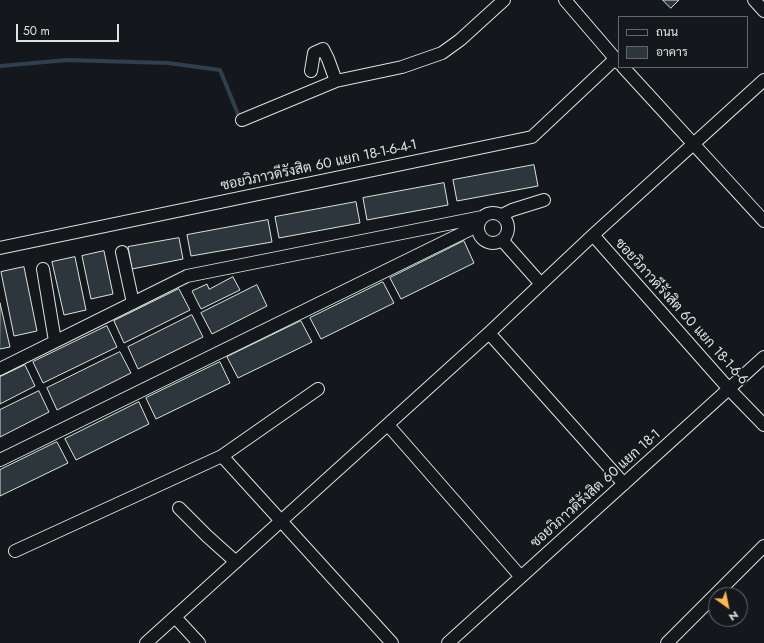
<!DOCTYPE html>
<html>
<head>
<meta charset="utf-8">
<style>
	body { margin:0 }
	#map { position:relative; width:764px; height:643px; overflow:hidden; background:#14181c; font-family:Jost,Sarabun,sans-serif }
	canvas { display:block }
	.legend { position:absolute; left:618px; top:16px; width:130px; height:52px; box-sizing:border-box; background:#14181c; border:1px solid #626a69; margin:0; padding:5px 7px; list-style:none; font-size:12px; color:#d8e6dc }
	.legend li { display:flex; align-items:center; gap:8px; height:20px }
	.legend b { width:20px; border:1px solid #626a69 }
	.north { position:absolute; left:708px; top:587px; width:40px; height:40px; box-sizing:border-box; background:#14181c; border:1px solid #626a69; border-radius:50%; rotate:147deg; font-size:11px; font-weight:700; line-height:16px; text-align:center; color:#d8e6dc }
	.north::after { content:''; display:block; margin:auto; width:14px; height:18px; background:#ffb74d; clip-path:polygon(50% 0,100% 100%,50% 72%,0 100%) }
	.scale { position:absolute; left:16px; top:24px; width:103px; height:18px; box-sizing:border-box; border:2px solid #d8e6dc; border-top:0; padding-left:5px; font-size:12px; line-height:14px; white-space:nowrap; color:#d8e6dc; -webkit-text-stroke:3px #14181c; paint-order:stroke }
</style>
</head>
<body>
<div id="map">
<canvas width="764" height="643"></canvas>
<ul class="legend">
<li><b style="height:5px;background:#14181c"></b>ถนน</li>
<li><b style="height:11px;background:#2c363c"></b>อาคาร</li>
</ul>
<div class="north">N</div>
<div class="scale">50 m</div>
</div>
<script>
const ctx = document.querySelector('canvas').getContext('2d');
ctx.lineJoin = 'round';
function trace(path, color, width, dash) {
  ctx.strokeStyle = color;
  ctx.lineWidth = width;
  ctx.lineCap = dash ? 'butt' : 'round';
  ctx.setLineDash(dash || []);
  ctx.stroke(path);
}
function fill(path, color) {
  ctx.fillStyle = color;
  ctx.fill(path, 'evenodd');
}
function label(font, color, halo, rows, align = 'center') {
  ctx.font = font + ' Jost,Sarabun,sans-serif';
  ctx.lineWidth = 3;
  ctx.setLineDash([]);
  ctx.textBaseline = 'middle';
  ctx.strokeStyle = halo;
  ctx.fillStyle = color;
  for (const [text, x, y, turn = 0] of rows) {
    ctx.save();
    ctx.translate(x, y);
    ctx.rotate((+turn || 0) * Math.PI / 180);
    ctx.textAlign = isNaN(turn) ? turn : align;
    if (halo) ctx.strokeText(text, 0, 0);
    ctx.fillText(text, 0, 0);
    ctx.restore();
  }
}
const stream = new Path2D(`
	M0,66L67,60L168,63L220,70L238,114`);
const building = new Path2D(`
	M663,0H679L671,8Z
	M534,165L538,186L457,201L453,180Z
	M444,183L448,205L367,220L363,198Z
	M356,202L360,223L279,238L275,217Z
	M268,220L272,242L191,256L187,235Z
	M179,238L183,259L132,269L128,247Z
	M464,241L474,263L401,299L390,278Z
	M104,251L113,294L91,299L82,256Z
	M75,257L86,310L64,315L52,262Z
	M24,267L37,331L14,336L1,272Z
	M233,277L240,290L201,309L192,291L207,284L209,289Z
	M383,282L394,303L321,339L310,318Z
	M257,285L267,306L212,334L201,313Z
	M179,289L190,310L124,343L114,321Z
	M0,303L10,347L0,349Z
	M192,315L203,337L138,369L128,347Z
	M301,321L312,342L238,378L227,357Z
	M107,326L117,347L43,383L33,362Z
	M120,352L131,373L57,410L47,388Z
	M220,362L230,383L156,419L146,398Z
	M25,365L35,386L0,404V377Z
	M39,391L49,412L0,437V410Z
	M139,402L149,424L76,460L65,439Z
	M57,442L68,463L0,496V470Z`);
const minor = new Path2D(`
	M565,0L619,63
	M754,0L764,11
	M623,67L764,221
	M311,71L314,53L323,49L328,59L336,81L402,67L442,53L460,40L504,0
	M242,120L336,81
	M478 228a15 15 0 1 1 30 0a15 15 0 1 1-30 0Z
	M502,215L512,210L544,200
	M593,235L729,389L764,425
	M502,240L541,284
	M0,248L532,137L615,59
	M122,252L133,303
	M43,269L55,341
	M489,333L624,484
	M0,369L187,276L482,217
	M388,425L521,577
	M222,456L392,643
	M0,460L477,226
	M179,508L207,536L236,562
	M15,551L222,456L318,389
	M175,617L199,643
	M146,643L489,333L593,235L764,80
	M448,643L764,357
	M667,643L764,546`);
const streetNames = [
	["ซอยวิภาวดีรังสิต 60 แยก 18-1-6-4-1",319,166,-12],
	["ซอยวิภาวดีรังสิต 60 แยก 18-1-6-6",681,312,48],
	["ซอยวิภาวดีรังสิต 60 แยก 18-1",596,489,-42]
];
trace(stream, '#2f3f4d', 4);
fill(building, '#2c363c');
trace(building, '#d8e6dc', 1);
trace(minor, '#d8e6dc', 14);
trace(minor, '#14181c', 12);
label('14px', '#d8e6dc', '#14181c', streetNames);
</script>
</body>
</html>
